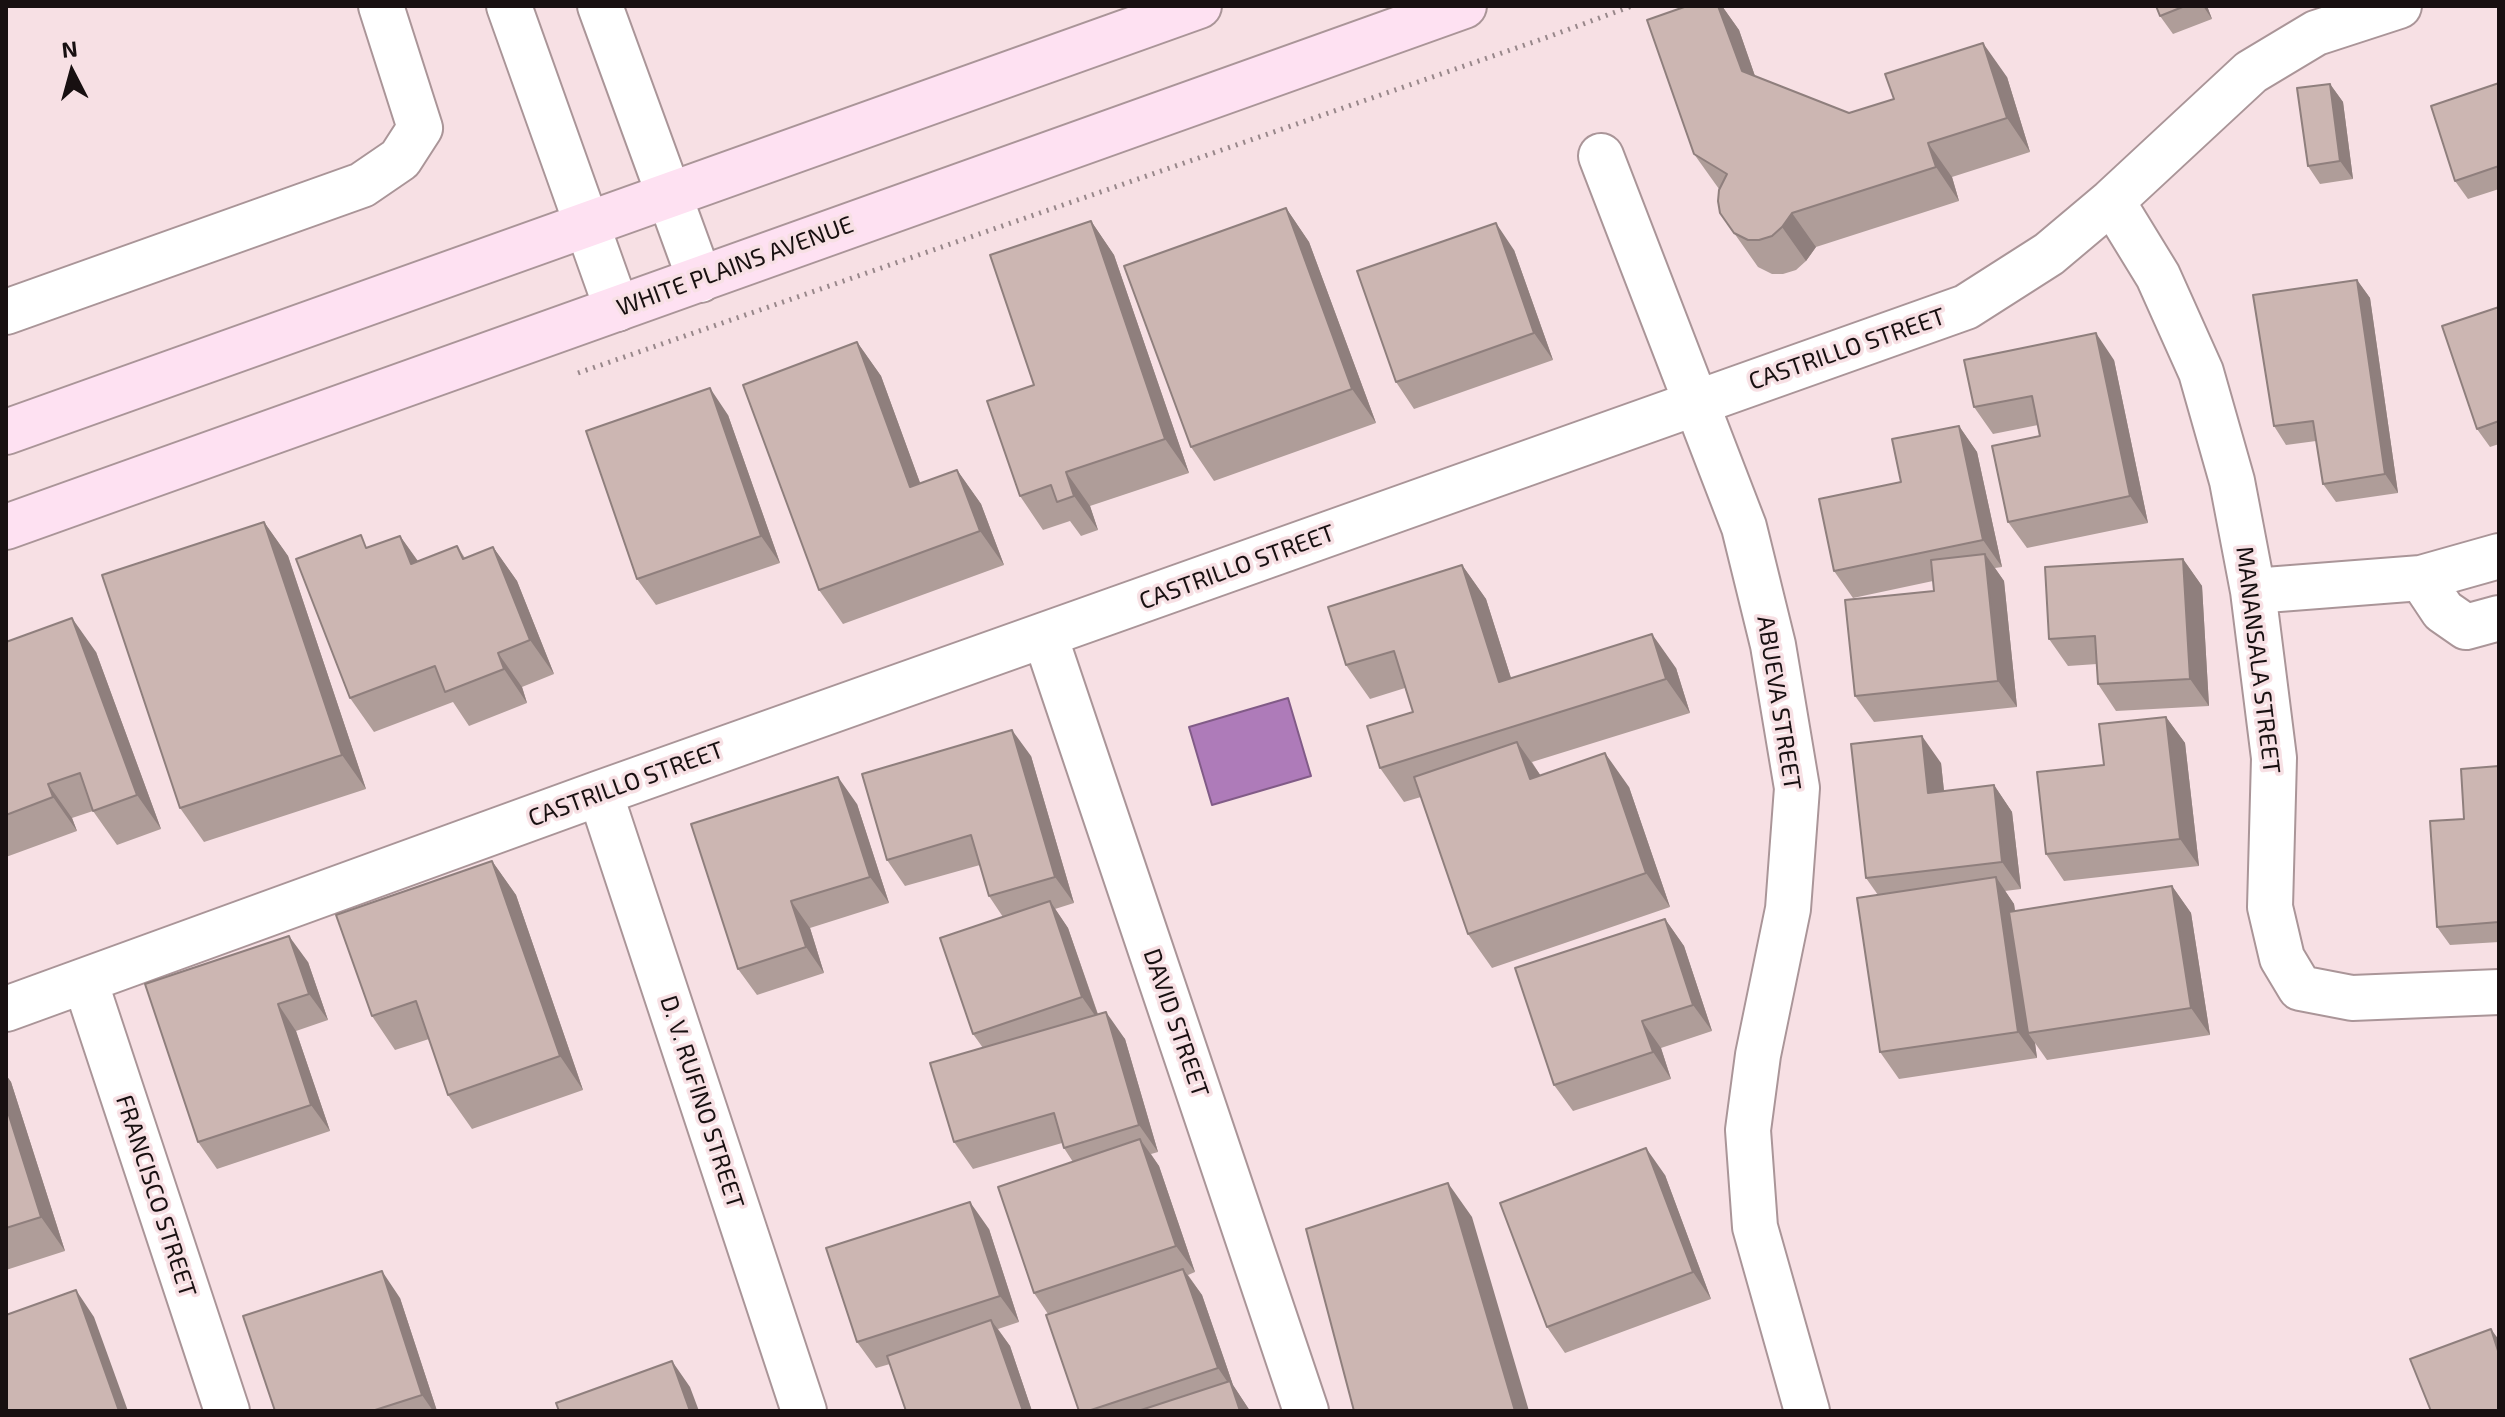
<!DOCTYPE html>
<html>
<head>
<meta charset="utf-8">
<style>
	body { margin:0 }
	#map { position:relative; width:2505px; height:1417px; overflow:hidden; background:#f7e0e4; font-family:"Exo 2",sans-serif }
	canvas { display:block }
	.frame { position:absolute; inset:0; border:8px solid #181011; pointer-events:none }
	.north { position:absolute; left:32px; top:32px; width:80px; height:80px; -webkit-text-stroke:6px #f7e0e4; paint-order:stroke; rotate:354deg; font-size:22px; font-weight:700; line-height:32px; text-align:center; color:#181011 }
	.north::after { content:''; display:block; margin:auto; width:28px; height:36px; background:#181011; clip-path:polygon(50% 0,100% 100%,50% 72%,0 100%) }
</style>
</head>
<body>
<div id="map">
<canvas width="2505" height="1417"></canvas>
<div class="frame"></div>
<div class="north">N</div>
</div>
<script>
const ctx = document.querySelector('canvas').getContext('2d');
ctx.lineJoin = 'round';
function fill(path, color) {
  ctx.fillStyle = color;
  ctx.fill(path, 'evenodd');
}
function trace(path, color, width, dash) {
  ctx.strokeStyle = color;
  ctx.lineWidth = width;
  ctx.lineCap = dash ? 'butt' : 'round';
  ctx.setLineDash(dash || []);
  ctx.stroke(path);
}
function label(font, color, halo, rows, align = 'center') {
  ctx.font = font + ' "Exo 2",sans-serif';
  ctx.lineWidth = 7;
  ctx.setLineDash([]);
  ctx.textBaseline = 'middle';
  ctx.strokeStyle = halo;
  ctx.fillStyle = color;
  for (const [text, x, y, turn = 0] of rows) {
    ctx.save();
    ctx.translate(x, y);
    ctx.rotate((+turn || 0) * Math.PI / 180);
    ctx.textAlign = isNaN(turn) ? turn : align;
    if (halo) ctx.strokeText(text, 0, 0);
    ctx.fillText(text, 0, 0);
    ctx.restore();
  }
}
const water = new Path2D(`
	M1288,698L1311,776L1212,805L1189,727Z`);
const path = new Path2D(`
	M578,373L1545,38L1632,6`);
const street = new Path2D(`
	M509,6L617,309
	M600,6L700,280
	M1601,156L1744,527L1773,645L1797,788L1788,909L1758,1055L1748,1130L1755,1227L1807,1411
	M2112,201L2158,276L2201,372L2232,481L2253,591L2274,758L2270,907L2282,958L2300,988L2352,998L2499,992
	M6,312L362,185L400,159L420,128L381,6
	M2421,578L2443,611L2466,627L2499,618
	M2253,591L2421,578L2499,556
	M1045,636L1306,1411
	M600,793L804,1411
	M85,981L227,1411
	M6,1009L600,793L1966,307L2049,254L2112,201L2251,72L2316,33L2399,6`);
const secondary = new Path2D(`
	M6,432L1199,6
	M6,527C492,354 977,178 1464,6`);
const wall = new Path2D(`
	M1687,6H1722L1739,30L1755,76L1849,113L2007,77L2030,152L1952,177L1959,201L1816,247L1806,261L1796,270L1783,274H1772L1758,267L1720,213L1719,189L1694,154Z
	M2156,6H2207L2212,19L2173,34L2160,16Z
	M2499,83V189L2468,199L2455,181Z
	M2330,84L2343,102L2353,179L2320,184L2308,166Z
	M1286,208L1309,242L1376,423L1214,481L1191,447Z
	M1091,221L1114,255L1189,473L1090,506L1098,530L1081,536L1070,521L1043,530L1020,496L1034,385Z
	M1514,250L1553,360L1414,409L1396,382Z
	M2357,280L2370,298L2398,493L2336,502L2323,484L2316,441L2286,445L2274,426Z
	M2499,307V444L2490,447L2477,429Z
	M857,342L881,376L920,483L957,470L981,504L1004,565L843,624L819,590Z
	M2114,360L2148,523L2027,548L2008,522L2040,436L2038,425L1993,434L1974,407Z
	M728,415L780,563L656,605L637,579Z
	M1959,426L1977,452L2002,567L1995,568L2004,581L2017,707L1874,722L1855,696L1934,591L1933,581L1853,598L1834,571L1901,482Z
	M264,522L288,556L366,789L204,842L180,808Z
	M400,536L418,561L457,546L465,558L493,547L517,581L554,674L522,687L527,703L469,726L453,702L374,732L350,698L370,547Z
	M2183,559L2202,586L2209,706L2116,711L2098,684L2097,664L2068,666L2049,639Z
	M1462,565L1486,599L1511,678L1676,668L1690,713L1532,762L1540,775L1629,787L1670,907L1492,968L1468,934L1421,797L1404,802L1380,768L1413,712L1405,688L1370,699L1346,665Z
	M6,642L96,652L161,829L117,845L93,811L72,818L77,831L6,857Z
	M2166,717L2185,743L2199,866L2064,881L2046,854L2104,765Z
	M1031,756L1074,903L1055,909L1068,928L1098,1014L1125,1039L1158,1152L1151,1154L1159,1166L1195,1272L1188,1275L1202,1295L1233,1385L1250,1411H1079L1048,1314L1034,1293L1073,1162L1064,1148L1062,1143L973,1169L954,1142L983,1048L973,1034L1003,917L989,896L980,865L905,886L887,860Z
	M1941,763L1944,791L1994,785L2012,812L2021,889L2005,891L2014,904L2015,911L2172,886L2191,913L2210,1035L2047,1060L2035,1043L2037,1058L1899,1079L1880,1052L1878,895L1866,878Z
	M2499,766V942L2450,945L2437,927L2464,819Z
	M857,804L889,903L810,928L824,973L757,995L738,969Z
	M492,861L516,895L583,1090L472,1129L448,1095L429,1039L395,1050L372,1016Z
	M1665,919L1684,946L1712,1031L1661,1048L1671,1079L1573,1111L1554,1085Z
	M308,962L328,1020L296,1031L330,1131L217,1169L198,1142L145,984Z
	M6,1075L11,1082L65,1251L6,1270Z
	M1665,1175L1711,1299L1565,1353L1547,1327Z
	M989,1229L1019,1322L998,1329L1010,1346L1032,1411H906L890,1364L876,1368L857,1342Z
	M400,1298L437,1411H275Z`);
const shadedWall = new Path2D(`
	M1718,6H1722L1739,30L1765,105L1742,71Z
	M2203,6H2207L2212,19Z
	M1983,43L2007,77L2030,152L2007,118Z
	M2330,84L2343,102L2353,179L2340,161Z
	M1928,143L1952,177L1959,201L1936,167Z
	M1286,208L1309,242L1376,423L1352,389Z
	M1792,213L1816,247L1806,261L1782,227Z
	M1091,221L1114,255L1189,473L1165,439Z
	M1496,223L1514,250L1553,360L1534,333Z
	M2357,280L2370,298L2398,493L2385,474Z
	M2096,333L2114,360L2148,523L2130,496Z
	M857,342L881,376L934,521L910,487Z
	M710,388L728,415L780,563L761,536Z
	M1959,426L1977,452L2002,567L1983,540Z
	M957,470L981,504L1004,565L980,531Z
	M1066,472L1090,506L1098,530L1074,496Z
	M264,522L288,556L366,789L342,755Z
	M400,536L424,570L411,564Z
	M493,547L517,581L554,674L530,640Z
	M1985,554L2004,581L2017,707L1998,681Z
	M2183,559L2202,586L2209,706L2190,679Z
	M1462,565L1486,599L1523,716L1499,682Z
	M72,618L96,652L161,829L137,795Z
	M1652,634L1676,668L1690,713L1666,679Z
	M498,653L522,687L527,703L504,669Z
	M2166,717L2185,743L2199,866L2180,839Z
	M1012,730L1031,756L1074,903L1055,877Z
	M1922,736L1941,763L1947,819L1928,793Z
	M1517,742L1541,776L1530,779Z
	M1605,753L1629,787L1670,907L1646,873Z
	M838,777L857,804L889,903L870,877Z
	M48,784L72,818L77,831L53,797Z
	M1994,785L2012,812L2021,889L2002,862Z
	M492,861L516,895L583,1090L560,1056Z
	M1996,877L2014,904L2033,1033H2028L2035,1043L2037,1058L2018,1032Z
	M2172,886L2191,913L2210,1035L2191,1008Z
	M791,901L810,928L824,973L806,947Z
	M1050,901L1068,928L1101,1024L1082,997Z
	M1665,919L1684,946L1712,1031L1693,1005Z
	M289,936L308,962L328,1020L309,994Z
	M278,1004L296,1031L330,1131L311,1105Z
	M1106,1012L1125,1039L1158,1152L1139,1125Z
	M1642,1021L1661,1048L1671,1079L1653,1052Z
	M6,1075L11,1082L65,1251L41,1217L6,1106Z
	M1140,1139L1159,1166L1195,1272L1176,1246Z
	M1646,1148L1665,1175L1711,1299L1693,1272Z
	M1448,1183L1472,1217L1529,1411H1515Z
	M970,1202L989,1229L1019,1322L1000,1296Z
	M1183,1269L1202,1295L1233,1385L1250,1411H1240L1233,1390L1218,1368Z
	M382,1271L400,1298L437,1411H433L422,1395Z
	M76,1290L94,1317L128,1411H119Z
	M991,1320L1010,1346L1032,1411H1023Z
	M2491,1329L2499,1340V1354Z
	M672,1361L690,1387L699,1411H690Z`);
const building = new Path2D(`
	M1687,6H1718L1742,71L1849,113L1894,99L1885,74L1983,43L2007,118L1928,143L1936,167L1792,213L1782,227L1772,236L1759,240H1748L1734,233L1720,213L1718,201L1719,190L1727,174L1694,154L1647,20Z
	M2156,6H2185L2160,16Z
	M2499,83V166L2455,181L2431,106Z
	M2330,84L2340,161L2308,166L2297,88Z
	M1286,208L1352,389L1191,447L1124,266Z
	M1091,221L1165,439L1066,472L1074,496L1057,502L1051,485L1020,496L987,401L1034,385L990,255Z
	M1496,223L1534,333L1396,382L1357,271Z
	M2357,280L2385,474L2323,484L2313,421L2274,426L2253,295Z
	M2499,307V421L2477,429L2442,326Z
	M2096,333L2130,496L2008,522L1992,446L2040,436L2032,396L1974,407L1964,360Z
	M857,342L910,487L957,470L980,531L819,590L743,385Z
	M710,388L761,536L637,579L586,431Z
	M1959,426L1983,540L1834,571L1819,499L1901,482L1892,439Z
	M264,522L342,755L180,808L102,575Z
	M361,535L366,548L400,536L411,564L457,546L463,559L493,547L530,640L498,653L504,669L445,692L435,666L350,698L296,559Z
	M1985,554L1998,681L1855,696L1845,600L1934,591L1931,560Z
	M2183,559L2190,679L2098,684L2095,636L2049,639L2045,567Z
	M1462,565L1499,682L1652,634L1666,679L1380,768L1367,726L1413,712L1394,651L1346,665L1328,607Z
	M72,618L137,795L93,811L80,773L48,784L53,797L6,815V642Z
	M2166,717L2180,839L2046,854L2037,772L2104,765L2099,724Z
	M1012,730L1055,877L989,896L971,835L887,860L862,774Z
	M1922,736L1928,793L1994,785L2002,862L1866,878L1851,744Z
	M1517,742L1530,779L1605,753L1646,873L1468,934L1414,777Z
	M2499,766V922L2437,927L2430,821L2464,819L2461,769Z
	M838,777L870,877L791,901L806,947L738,969L691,824Z
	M492,861L560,1056L448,1095L416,1001L372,1016L336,915Z
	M1996,877L2018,1032L1880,1052L1857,898Z
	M2172,886L2191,1008L2028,1033L2009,912Z
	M1050,901L1082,997L973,1034L940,938Z
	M1665,919L1693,1005L1642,1021L1653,1052L1554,1085L1515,968Z
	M289,936L309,994L278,1004L311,1105L198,1142L145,984Z
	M1106,1012L1139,1125L1064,1148L1054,1113L954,1142L930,1063Z
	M6,1106L41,1217L6,1228Z
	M1140,1139L1176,1246L1034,1293L998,1187Z
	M1646,1148L1693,1272L1547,1327L1500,1203Z
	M1448,1183L1515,1411H1354L1306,1229Z
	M970,1202L1000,1296L857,1342L826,1248Z
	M1183,1269L1218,1368L1088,1411H1079L1046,1315Z
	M382,1271L422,1395L372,1411H275L243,1316Z
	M76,1290L119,1411H6V1315Z
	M991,1320L1023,1411H906L887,1356Z
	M2491,1329L2499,1354V1411H2431L2410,1359Z
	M672,1361L690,1411H559L556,1403Z
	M1230,1381L1240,1411H1138Z`);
const streetNames = [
	["WHITE PLAINS AVENUE",735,266,-20],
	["CASTRILLO STREET",1847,349,-19],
	["CASTRILLO STREET",1237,567,-20],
	["MANANSALA STREET",2258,660,83],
	["ABUEVA STREET",1779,703,81],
	["CASTRILLO STREET",626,784,-20],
	["DAVID STREET",1176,1023,71],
	["D. V. RUFINO STREET",702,1102,72],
	["FRANCISCO STREET",156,1196,72]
];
fill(water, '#ae7bb9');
trace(water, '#815b87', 2);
trace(street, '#aa9598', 48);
trace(secondary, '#aa9598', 48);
trace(path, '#98878a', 5, [2, 6]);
trace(street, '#fff', 44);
trace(secondary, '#fee1f2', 44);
fill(wall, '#af9d99');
fill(shadedWall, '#8f7f7d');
fill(building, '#ccb6b2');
trace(building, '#8f7f7d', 2);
label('24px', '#181011', '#f7e0e4', streetNames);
</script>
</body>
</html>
